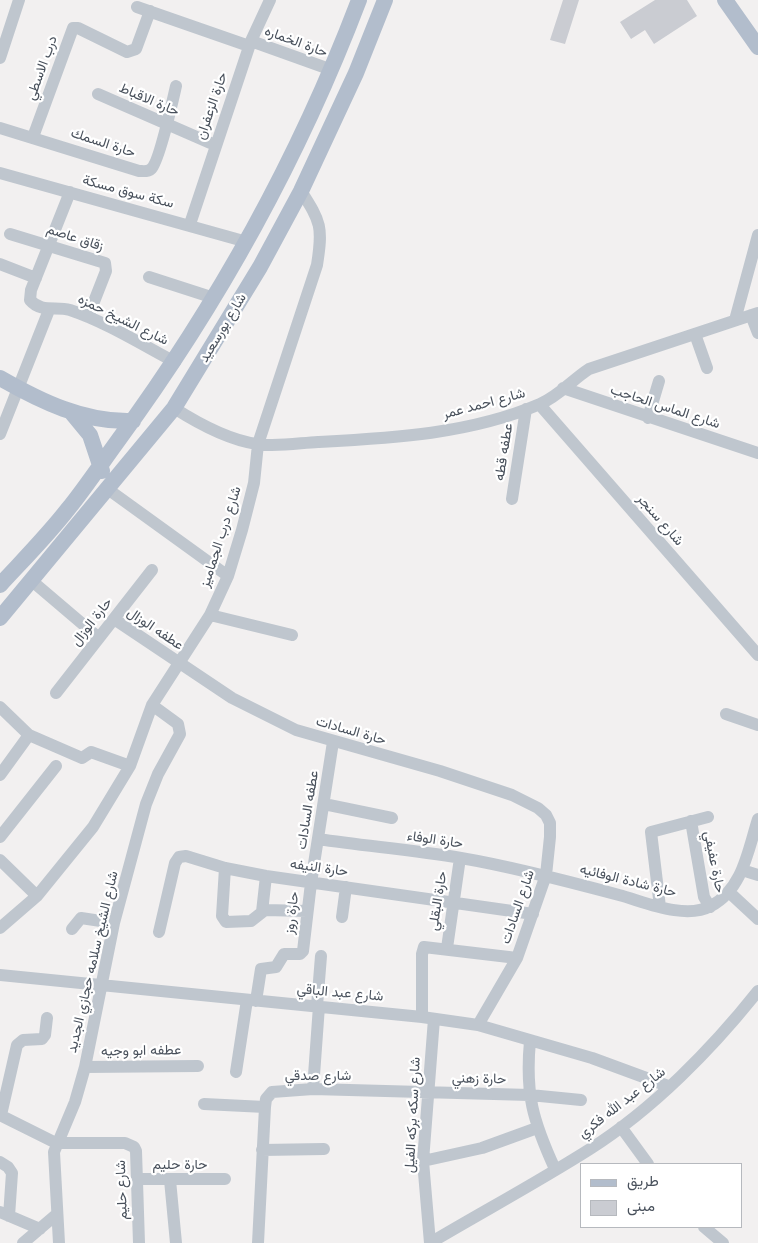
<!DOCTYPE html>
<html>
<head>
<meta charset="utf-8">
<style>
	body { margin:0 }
	#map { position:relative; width:758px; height:1243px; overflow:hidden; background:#f2f0f0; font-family:Helvetica,Vazirmatn,sans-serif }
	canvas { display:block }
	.legend { position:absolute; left:580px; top:1163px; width:162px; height:65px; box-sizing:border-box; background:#fff; border:1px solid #b6b9be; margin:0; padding:6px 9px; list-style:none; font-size:15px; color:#49515c }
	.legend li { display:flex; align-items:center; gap:10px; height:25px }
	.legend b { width:25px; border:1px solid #b6b9be }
</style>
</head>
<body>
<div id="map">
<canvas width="758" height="1243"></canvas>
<ul class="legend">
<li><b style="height:6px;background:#b2bdcc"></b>طريق</li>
<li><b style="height:14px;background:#caccd2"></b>مبنى</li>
</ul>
</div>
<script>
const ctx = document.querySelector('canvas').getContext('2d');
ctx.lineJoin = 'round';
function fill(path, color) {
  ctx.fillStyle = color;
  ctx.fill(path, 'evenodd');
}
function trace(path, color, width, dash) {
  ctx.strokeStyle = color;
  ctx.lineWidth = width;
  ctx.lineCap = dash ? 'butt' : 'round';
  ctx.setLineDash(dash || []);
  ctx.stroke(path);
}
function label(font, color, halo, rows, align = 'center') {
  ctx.font = font + ' Helvetica,Vazirmatn,sans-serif';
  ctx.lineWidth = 4.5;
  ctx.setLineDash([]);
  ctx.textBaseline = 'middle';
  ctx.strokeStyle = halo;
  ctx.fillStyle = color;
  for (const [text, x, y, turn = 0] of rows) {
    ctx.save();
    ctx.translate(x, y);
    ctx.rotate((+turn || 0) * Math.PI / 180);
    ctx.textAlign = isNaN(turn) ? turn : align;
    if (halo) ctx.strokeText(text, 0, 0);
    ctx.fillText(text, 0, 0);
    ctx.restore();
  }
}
const building = new Path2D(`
	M563,0H579L565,44L550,40Z
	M655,0H687L697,16L654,44L645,30L631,39L620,22Z`);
const minor = new Path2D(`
	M137,7L249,46
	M251,41L332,70
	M0,58L19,0
	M98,94L215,145
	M0,128L139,171C143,171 148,172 151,169C159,163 173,99 176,86
	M33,137L73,28H78L127,52L136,49L150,11
	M0,173L247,242
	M70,192L31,290L30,300C41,313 56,306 70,310C106,322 141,344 175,362
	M190,224L251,41L270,0
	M10,234L105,263L106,271L88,317
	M0,264L36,278
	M149,277L214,298
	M751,315L758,333
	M735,320L758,235
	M695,334L707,368
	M563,388L758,453
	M540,405L758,655
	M174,408C199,424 228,440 257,444C276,447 299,443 318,442C393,438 470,434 540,404C559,396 572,380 589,369L758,313
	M648,418L659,381
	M0,434L49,310
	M109,490L228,576
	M512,499L526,409
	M32,581L99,638
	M210,615L292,635
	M114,619L232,698L296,730L440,771L512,795L538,808L546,815L550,823V837L546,875L517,958L478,1025
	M56,693L152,570
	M0,707L29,735L82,758L91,752L130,766
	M726,714L758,725
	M0,775L29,735
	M324,804L392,818
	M691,821L704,897L710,907
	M0,837L56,766
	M318,839C365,846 413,850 461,858C514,867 567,881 619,895C645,902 685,920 711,906C743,889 748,850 758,819
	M0,860L37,896
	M225,868L222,916L226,922L251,921L265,910L307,911
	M742,870L758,875
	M730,893L758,919
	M660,907L651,832L708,817
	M262,912L266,876
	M342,917L346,887
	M0,928L37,896L93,827L130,766L152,705L210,615L228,576L242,530L254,483L258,444L317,265C323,227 321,222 301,191
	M72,929L81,918L114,923
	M159,932L175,863L179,857L186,856L225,868L266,876L533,914
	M447,948L460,858
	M0,975L422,1017L478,1025L592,1058L668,1086
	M256,1001L261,969L276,967L284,954H300L303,951L311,883L333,742
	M317,1006L321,956
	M422,1017V954L424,947L517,958
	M530,1041C525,1094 533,1121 555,1169
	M85,1067L198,1066
	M236,1072L247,1000
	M313,1089L319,1006
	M204,1104L265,1107
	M0,1115L56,1143H125L134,1147L136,1151L139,1243
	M1,1115L17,1045L23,1040L42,1039L45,1035L47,1018
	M621,1127L648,1164
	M262,1150L324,1149
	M423,1161L482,1148L537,1128
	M0,1162L8,1167L12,1173L9,1216
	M136,1179H225
	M170,1180L176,1243
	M0,1212L40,1229
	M704,1227L723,1243
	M23,1243L57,1214
	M59,1243L54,1152L75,1102L85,1067L114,923L146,804L158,774L180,734L178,724L152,705
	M258,1243L265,1107L266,1099L272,1092L313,1089L530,1095L581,1100
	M430,1243C484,1211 538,1182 590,1149C653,1109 712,1049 758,991
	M430,1243L423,1161L434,1019`);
const major = new Path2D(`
	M725,0L758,47
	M0,378C40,401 85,423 133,421
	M71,412L90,435L102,471
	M0,585C23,560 47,536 68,509C85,488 101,464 117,442C217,306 299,158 359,0
	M0,618L174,408L260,267L301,191L356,73L385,0`);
const streetNames = [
	["حارة الخماره",296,42,20],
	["درب الاسطي",42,68,-70],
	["حارة الاقباط",149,100,23],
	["حارة الزعفران",212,106,-71],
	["حارة السمك",103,143,18],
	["سكة سوق مسكة",128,192,15],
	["زقاق عاصم",75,238,18],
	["شارع الشيخ حمزه",123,320,26],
	["شارع بورسعيد",223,328,-59],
	["شارع احمد عمر",484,404,-15],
	["شارع الماس الحاجب",665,407,18],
	["عطفه قطه",504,452,-81],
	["شارع سنجر",660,520,49],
	["شارع درب الجماميز",221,537,-72],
	["حارة الوزال",92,622,-52],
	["عطفه الوزال",155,629,34],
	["حارة السادات",351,731,16],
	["عطفه السادات",308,810,-81],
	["حارة الوفاء",435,840,8],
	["حارة عفيفي",714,862,79],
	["حارة النيفه",319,868,8],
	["حارة شادة الوفائيه",628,881,14],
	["حارة البقلي",438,901,-81],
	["شارع السادات",518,907,-71],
	["حارة روز",292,913,-83],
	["شارع الشيخ سلامه حجازي الجديد",93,962,-77],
	["شارع عبد الباقي",340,993,5],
	["عطفه ابو وجيه",141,1051,-1],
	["شارع صدقي",318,1076],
	["حارة زهني",479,1079,1],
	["شارع عبد الله فكري",622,1103,-38],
	["شارع سكه بركه الفيل",413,1115,-87],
	["حارة حليم",180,1165],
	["شارع حليم",122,1190,-92]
];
fill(building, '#caccd2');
trace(minor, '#bfc6ce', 12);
trace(major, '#b2bdcc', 16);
label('14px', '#49515c', '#fff', streetNames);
</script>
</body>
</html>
